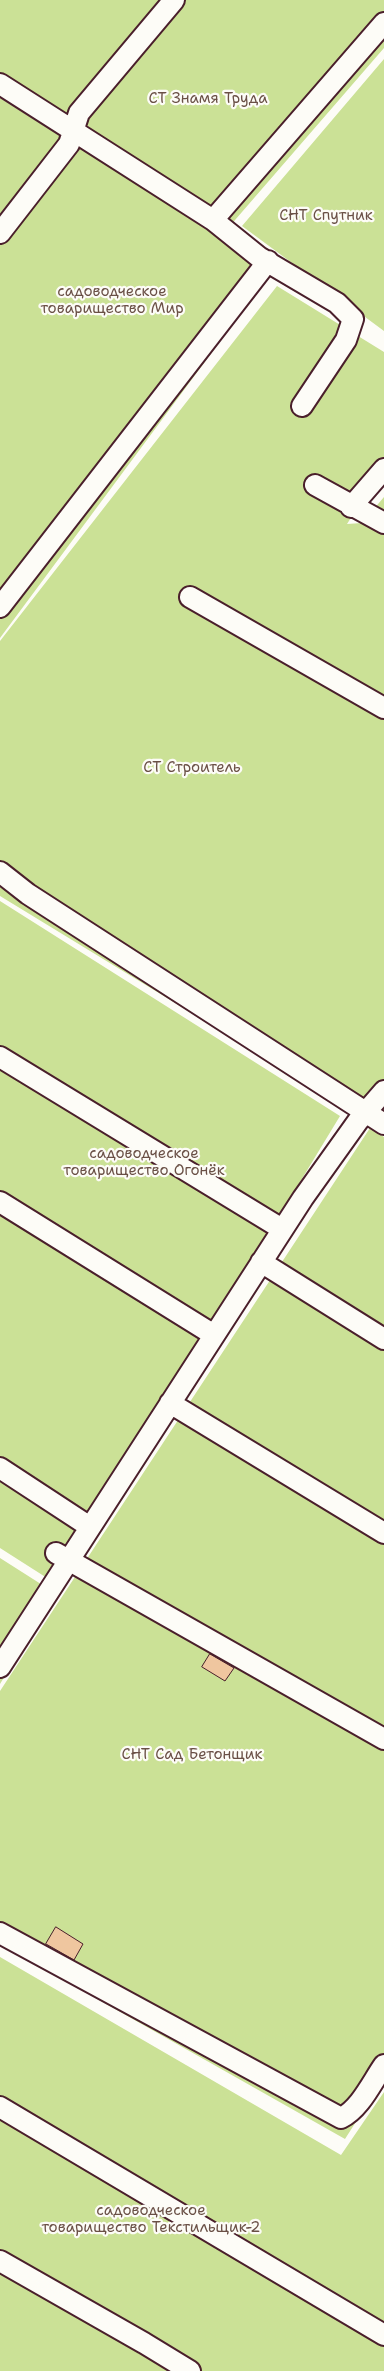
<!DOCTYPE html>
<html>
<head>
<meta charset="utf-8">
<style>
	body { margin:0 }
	canvas { display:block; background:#fdfcf7 }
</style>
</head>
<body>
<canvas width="384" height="2371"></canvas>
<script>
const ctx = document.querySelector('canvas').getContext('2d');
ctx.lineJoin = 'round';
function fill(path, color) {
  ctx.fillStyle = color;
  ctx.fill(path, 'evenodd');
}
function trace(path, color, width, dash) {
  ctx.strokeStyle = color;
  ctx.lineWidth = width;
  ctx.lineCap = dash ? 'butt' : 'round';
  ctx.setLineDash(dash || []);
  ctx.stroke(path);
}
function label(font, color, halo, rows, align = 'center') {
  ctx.font = font + ' "Shantell Sans",sans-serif';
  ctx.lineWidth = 4.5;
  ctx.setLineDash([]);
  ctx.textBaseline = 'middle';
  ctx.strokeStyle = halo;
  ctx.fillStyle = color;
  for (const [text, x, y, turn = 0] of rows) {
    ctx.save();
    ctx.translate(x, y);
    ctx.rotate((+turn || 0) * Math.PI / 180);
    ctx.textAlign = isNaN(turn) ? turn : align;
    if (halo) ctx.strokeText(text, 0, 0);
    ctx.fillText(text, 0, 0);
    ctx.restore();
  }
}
const green = new Path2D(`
	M0,0H384V48L229,227L0,92Z
	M384,59V331L242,226Z
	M0,98L273,270L0,638Z
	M277,286L384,352V466L347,524L362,523L384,497V1083L357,1114L0,896V641Z
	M0,901L340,1116L98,1515L47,1578L0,1548Z
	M370,1128L384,1137V2078L345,2139L0,1944V1691Z
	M0,1558L55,1593L0,1684Z
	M0,1957L341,2155L384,2092V2371H0Z`);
const building = new Path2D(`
	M210,1654L234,1668L225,1681L202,1667Z
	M56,1927L83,1944L74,1960L46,1944Z`);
const minor = new Path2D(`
	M0,84L213,220L259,257L337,303L353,319L346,340L302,406
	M213,220L384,23
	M0,233L69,144L79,113L174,0
	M315,485L384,523
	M351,507L384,469
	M190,597L384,708
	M0,607L268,261
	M0,872L28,894L384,1124
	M0,1057L282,1229
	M0,1202L214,1335
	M261,1262L384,1339
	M170,1403L384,1533
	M0,1468L90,1527
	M56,1553L384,1739
	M0,1667L303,1198L358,1121L384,1091
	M0,1933L341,2118C360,2109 372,2082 384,2065
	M0,2107L384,2335
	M0,2261L144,2343L190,2371`);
const parkNames = [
	["СТ Знамя Труда",208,99],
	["СНТ Спутник",326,216],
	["садоводческое",112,292],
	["товарищество Мир",112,309],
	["СТ Строитель",192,768],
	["садоводческое",144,1154],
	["товарищество Огонёк",144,1171],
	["СНТ Сад Бетонщик",192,1755],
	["садоводческое",151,2211],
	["товарищество Текстильщик-2",151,2228]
];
fill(green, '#cbe196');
fill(building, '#efc69f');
trace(building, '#4a1f2b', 1);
trace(minor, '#4a1f2b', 24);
trace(minor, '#fdfcf7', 20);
label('15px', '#6a5046', '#fdfcf7', parkNames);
</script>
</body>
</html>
